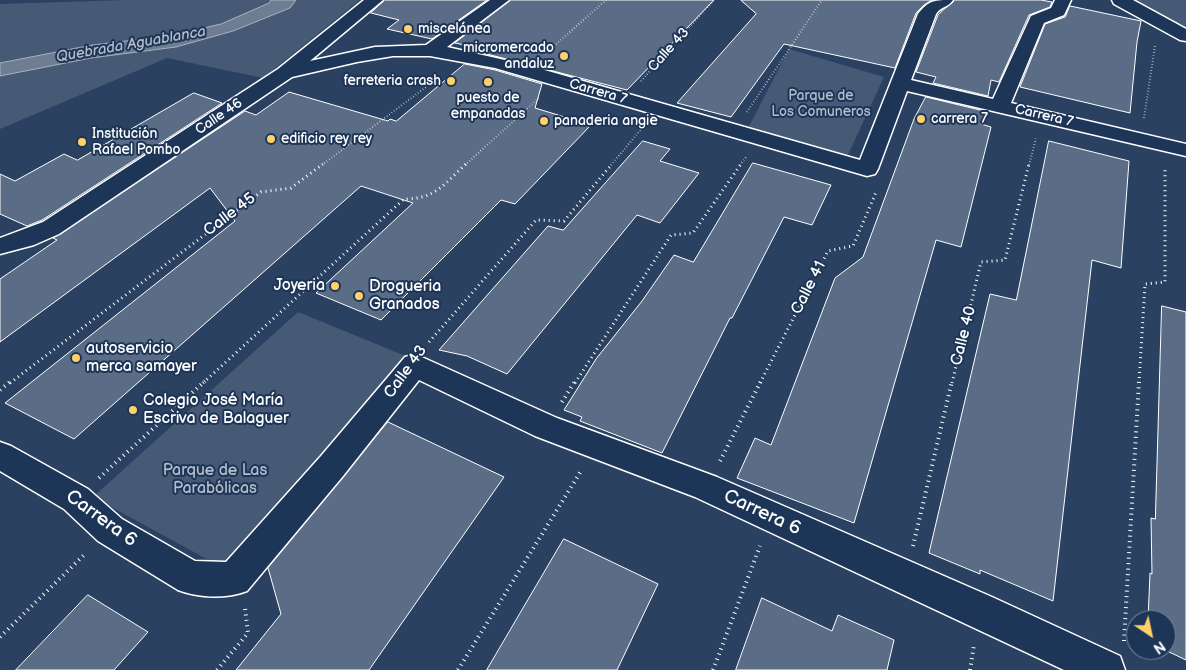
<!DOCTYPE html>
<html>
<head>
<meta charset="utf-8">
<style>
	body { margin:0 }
	#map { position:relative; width:1186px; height:670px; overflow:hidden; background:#2a4161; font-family:"Balsamiq Sans",sans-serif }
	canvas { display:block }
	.north { position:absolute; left:1126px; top:610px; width:50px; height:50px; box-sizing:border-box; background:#1d3557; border:1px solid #77869a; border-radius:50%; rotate:146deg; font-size:14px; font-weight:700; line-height:20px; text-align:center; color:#fff }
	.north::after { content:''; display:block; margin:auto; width:18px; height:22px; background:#ffd166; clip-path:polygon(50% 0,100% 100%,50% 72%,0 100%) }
</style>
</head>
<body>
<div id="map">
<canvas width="1186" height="670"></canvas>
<div class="north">N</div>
</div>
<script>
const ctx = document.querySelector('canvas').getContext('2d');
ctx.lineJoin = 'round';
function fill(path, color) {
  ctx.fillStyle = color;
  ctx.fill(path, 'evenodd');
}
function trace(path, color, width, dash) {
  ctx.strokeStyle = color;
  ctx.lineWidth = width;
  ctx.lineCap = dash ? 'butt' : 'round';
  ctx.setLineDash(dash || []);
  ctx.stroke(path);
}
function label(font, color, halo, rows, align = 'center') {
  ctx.font = font + ' "Balsamiq Sans",sans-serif';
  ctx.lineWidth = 4;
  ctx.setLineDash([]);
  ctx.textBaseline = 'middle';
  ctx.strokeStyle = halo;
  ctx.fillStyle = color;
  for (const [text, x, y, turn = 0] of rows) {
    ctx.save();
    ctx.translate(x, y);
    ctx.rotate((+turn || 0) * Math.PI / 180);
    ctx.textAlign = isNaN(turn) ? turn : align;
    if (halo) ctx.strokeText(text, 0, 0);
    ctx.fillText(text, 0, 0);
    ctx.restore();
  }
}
const green = new Path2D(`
	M125,0H360L263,78L167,58L0,129V4Z
	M1126,0H1186V39Z
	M789,49L884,77L847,157L748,128Z
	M298,312L408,357L223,568L93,497Z`);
const water = new Path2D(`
	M271,0H296L290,8L233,31L176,47L91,58L0,76V63L92,45L168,36L221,24L269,3Z`);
const building = new Path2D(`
	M385,0H487L432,39L387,29L399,20L371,13Z
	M511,0H714L627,90L479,52L483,49L455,43Z
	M741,0H932L924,5L916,13L895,68L784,44L731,117L677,103L756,14Z
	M955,0H1041L1052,2L1050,7L1029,15L999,82L991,80L988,96L933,83L936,77L916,72L938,15Z
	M1070,6L1141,21L1137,42L1130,113L1020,87L1045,24L1065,17Z
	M465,64L495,70L542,84L535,108L591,125L515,204L501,200L381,320L316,293L413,203L361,186L74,439L5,403L235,221L210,188L0,342V279L57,240L53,238L245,111L256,115L289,92L388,121L390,119L396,121Z
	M194,93L222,103L42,220L27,226L0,214V174L15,181L64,154L77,160Z
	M926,97L984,111L981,124L991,127L961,247L936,240L854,523L737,478L755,438L771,445L835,278L863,257L914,119Z
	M643,141L670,149L660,161L699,173L660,223L637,215L507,374L467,356L439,350L548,226L563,230Z
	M1049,141L1129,161L1121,268L1092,260L1053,601L980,570V574L929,553L990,294L1016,300Z
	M753,163L831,185L812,225L784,217L732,318H730L662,453L580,421L582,417L564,410L596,359L642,301L674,255L693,262Z
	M1162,306L1186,312V660L1165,650L1166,620H1148L1150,573L1152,574L1151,518L1155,519Z
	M388,422L504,477L369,670H236L281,614L268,568Z
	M564,539L658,584L617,670H487Z
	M88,595L148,632L114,670H16Z
	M762,598L832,631L838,615L894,640L887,670H736Z`);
const pathFar2 = new Path2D(`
	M545,54L606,0
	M641,81L714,0
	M747,112L822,0
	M1144,118L1155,46
	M322,165L442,75
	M465,165L539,98
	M611,165L643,127
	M740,165L746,157
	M1029,165L1036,138`);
const pathFar1 = new Path2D(`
	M429,342L536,220L564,221L612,164
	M10,383L261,192L291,188L323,164
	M203,383L404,199C436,199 444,184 466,164
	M575,383L671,235L693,233L741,164
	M760,383L828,251L853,246L877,190
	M952,383L981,262L1005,260L1029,164
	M1139,383L1145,284L1165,282V168`);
const path = new Path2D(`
	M0,390L11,381
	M562,402L575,381
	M720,461L761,381
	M99,478L205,381
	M913,546L952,381
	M0,637L86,553
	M1124,641L1139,381
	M217,670L248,633L245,608
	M458,670L581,471
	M713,670L760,546
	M970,670L974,645`);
const minor = new Path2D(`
	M364,0H383L310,61L375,47L426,45L490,0H509L447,47L527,65L860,160L918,14C929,0 934,0 953,0C949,7 940,7 936,14L911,80L993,99L1031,16L1051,8L1055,0H1071L1064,15L1044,23L1011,103L1186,144V156L907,91L878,169L875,174L867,176L495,68L430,56H393L357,62L292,77L59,234L34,245L0,254V238L43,222L278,69Z
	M415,354L557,418L717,477L992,597L1120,656L1125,670H1064L695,497L535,436L419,380L343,476L247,591C226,599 199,598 178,590L98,541L64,509L0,471V442L11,446L88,489L122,519L195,561L226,562L321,456L405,357Z`);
const major = new Path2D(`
	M1112,0H1133L1186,29V41L1180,40L1114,4Z`);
const markers = [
	[408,29,5,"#ffd166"],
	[564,56,5,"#ffd166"],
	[451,81,5,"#ffd166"],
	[488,82,5,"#ffd166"],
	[921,119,5,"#ffd166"],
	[544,121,5,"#ffd166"],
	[271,139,5,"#ffd166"],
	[82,142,5,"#ffd166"],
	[335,286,5,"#ffd166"],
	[359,296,5,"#ffd166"],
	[76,358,5,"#ffd166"],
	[133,410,5,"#ffd166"]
];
const farPoinames = [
	["miscelánea",418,29],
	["micromercado",554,48,"right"],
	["andaluz",554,64,"right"],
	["ferreteria crash",441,81,"right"],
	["puesto de",488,98,"center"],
	["empanadas",488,114,"center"],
	["carrera 7",931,119],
	["panaderia angie",554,121],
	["Institución",92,134],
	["Rafael Pombo",92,150],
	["edificio rey rey",281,139]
];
const farStreetnames = [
	["Calle 43",669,50,-48],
	["Carrera 7",598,92,16],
	["Carrera 7",1044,116,13],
	["Calle 46",219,117,-34]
];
const farParknames = [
	["Parque de",821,96],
	["Los Comuneros",821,112]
];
const farWaternames = [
	["Quebrada Aguablanca",131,45,-10]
];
const streetNames = [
	["Calle 45",230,215,-37],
	["Calle 41",809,288,-63],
	["Calle 40",964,336,-76],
	["Calle 43",406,372,-54]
];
const poiNames = [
	["Joyeria",325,286,"right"],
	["Drogueria",369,287],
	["Granados",369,305],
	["autoservicio",86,349],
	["merca samayer",86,367],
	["Colegio José María",143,401],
	["Escriva de Balaguer",143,419]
];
const parkNames = [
	["Parque de Las",215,471],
	["Parabólicas",215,489]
];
const nearStreetnames = [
	["Carrera 6",762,513,25],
	["Carrera 6",101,519,36]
];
fill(green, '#465975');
fill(water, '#6d7d92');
trace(water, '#a7b1be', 1);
fill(building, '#5b6c86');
trace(building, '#fff', 1);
trace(minor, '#fff', 3);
trace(major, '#fff', 3);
trace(pathFar2, '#fff', 2, [0.5, 2.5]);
trace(pathFar1, '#fff', 3, [1, 4]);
trace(path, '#fff', 4, [1, 4.5]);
fill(minor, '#1d3557');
fill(major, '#1d3557');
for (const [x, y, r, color] of markers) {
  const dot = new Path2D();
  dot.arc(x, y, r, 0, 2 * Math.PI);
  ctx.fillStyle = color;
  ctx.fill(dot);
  trace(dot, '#1d3557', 2);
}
label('14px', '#fff', '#1d3557', farPoinames, 'left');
label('14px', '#fff', '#1d3557', farStreetnames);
label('14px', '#b5bdc8', '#1d3557', farParknames);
label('italic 15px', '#b6bec8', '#1d3557', farWaternames);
label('16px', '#fff', '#1d3557', streetNames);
label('16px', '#fff', '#1d3557', poiNames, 'left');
label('16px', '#b5bdc8', '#1d3557', parkNames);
label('19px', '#fff', '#1d3557', nearStreetnames);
</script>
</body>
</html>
